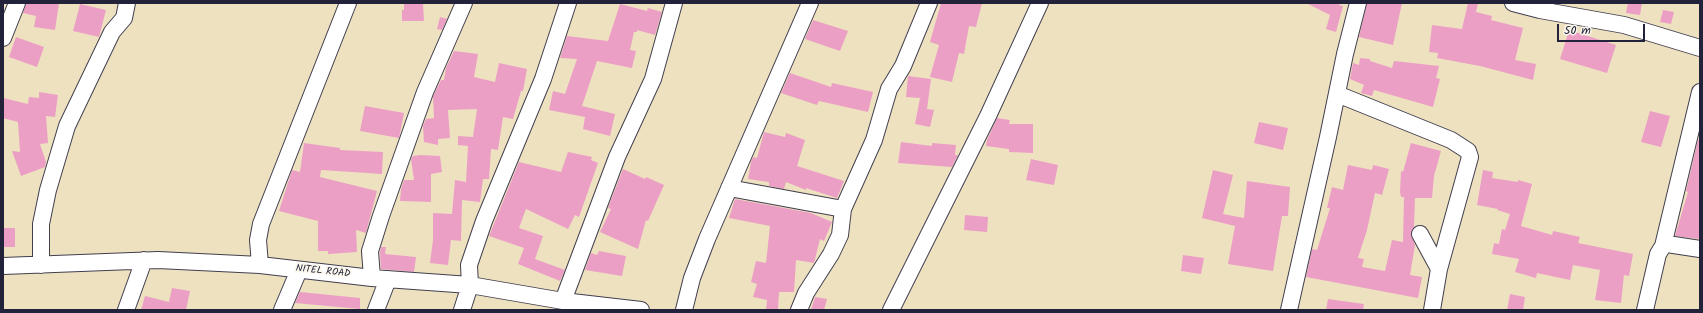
<!DOCTYPE html>
<html>
<head>
<meta charset="utf-8">
<style>
	body { margin:0 }
	#map { position:relative; width:1703px; height:313px; overflow:hidden; background:#eee1c0; font-family:Kalam,sans-serif }
	canvas { display:block }
	.frame { position:absolute; inset:0; border:4px solid #22223b; pointer-events:none }
	.scale { position:absolute; left:1557px; top:24px; width:88px; height:18px; box-sizing:border-box; border:2px solid #22223b; border-top:0; padding-left:5px; font-size:12px; line-height:14px; white-space:nowrap; color:#22223b; -webkit-text-stroke:3px #fbf7ec; paint-order:stroke }
</style>
</head>
<body>
<div id="map">
<canvas width="1703" height="313"></canvas>
<div class="frame"></div>
<div class="scale">50 m</div>
</div>
<script>
const ctx = document.querySelector('canvas').getContext('2d');
ctx.lineJoin = 'round';
function fill(path, color) {
  ctx.fillStyle = color;
  ctx.fill(path, 'evenodd');
}
function trace(path, color, width, dash) {
  ctx.strokeStyle = color;
  ctx.lineWidth = width;
  ctx.lineCap = dash ? 'butt' : 'round';
  ctx.setLineDash(dash || []);
  ctx.stroke(path);
}
function label(font, color, halo, rows, align = 'center') {
  ctx.font = font + ' Kalam,sans-serif';
  ctx.lineWidth = 3.5;
  ctx.setLineDash([]);
  ctx.textBaseline = 'middle';
  ctx.strokeStyle = halo;
  ctx.fillStyle = color;
  for (const [text, x, y, turn = 0] of rows) {
    ctx.save();
    ctx.translate(x, y);
    ctx.rotate((+turn || 0) * Math.PI / 180);
    ctx.textAlign = isNaN(turn) ? turn : align;
    if (halo) ctx.strokeText(text, 0, 0);
    ctx.fillText(text, 0, 0);
    ctx.restore();
  }
}
const building = new Path2D(`
	M26,3H59L55,30L34,27L36,16L23,13Z
	M404,3H423L424,21H402V10H404Z
	M941,3H982L976,27L969,26L964,54L959,53L952,82L930,77L939,45L930,42Z
	M1306,3H1340L1339,5L1343,6L1336,32L1326,29L1330,15Z
	M1367,3H1402L1393,45L1359,37Z
	M1468,3H1478L1476,12L1492,16L1491,20L1523,28L1515,60L1536,64L1533,80L1480,66L1437,58L1438,53L1429,52L1432,25L1462,29Z
	M1628,3H1642L1640,15L1626,13Z
	M80,4L106,10L99,37L73,31Z
	M620,4L647,11L648,8L662,12L655,35L637,30V32H634L630,50L636,51L632,68L597,61L582,106L615,114L610,136L583,129L585,117L549,110L553,91L565,94L577,59L560,58L567,36L608,41Z
	M1663,10L1674,12L1671,24L1660,22Z
	M440,17L447,19L442,30L437,29Z
	M813,20L848,31L840,51L805,39Z
	M1569,30L1616,45L1607,73L1560,59Z
	M16,37L44,47L37,67L9,57Z
	M454,51L478,54L474,77L495,82L499,63L527,69L523,91H521L513,119L503,117L498,150L491,149L489,179H483L480,202L462,200L461,241L451,240L448,265L430,263L433,240V213L452,214L455,180L466,182L468,146L458,145V136L473,137L477,109L448,110L450,138L438,139V145L424,142L423,126L426,119L434,118L433,96L441,80H444L446,68Z
	M1360,58L1370,59V61L1392,68L1394,61L1439,66L1436,78L1440,79L1433,107L1374,90L1372,96L1361,93L1364,85L1350,79L1353,63L1359,65Z
	M790,73L831,87L832,83L873,92L868,112L819,101L817,105L781,93Z
	M908,76L931,79L927,109L934,110L930,127L915,124L920,98L906,97Z
	M39,92L58,95L55,117L46,116L48,143L40,144L46,162L45,167L21,176L12,151L20,152L18,122L3,118V98L28,104L29,97L39,98Z
	M365,106L404,113L399,138L360,131Z
	M1650,111L1670,116L1661,147L1641,142Z
	M997,118L1010,120L1009,124H1033V153L1009,152V149L986,146L987,140Z
	M1259,122L1288,128L1283,150L1254,143Z
	M764,132L785,137L786,133L805,140L797,166L844,181L837,198L806,188V190L786,182L784,189L769,186V182L748,179L751,162L753,157L757,158Z
	M1698,140H1700V239L1675,236L1688,192L1686,191Z
	M901,142L932,146V143L956,145L955,155H958L952,167L898,163Z
	M304,143L340,148V150L383,152L382,174L321,170L320,177L377,191L366,233L356,230L357,252L328,254V251H318V221L279,211L292,170L300,172Z
	M1411,143L1441,151L1434,176L1432,198H1415L1414,227L1411,234L1415,245L1410,275L1422,277L1418,298L1306,277L1312,249L1317,250L1330,208H1327L1332,187L1343,190L1348,165L1372,170L1373,165L1389,169L1382,195L1375,193L1367,230L1358,258L1364,259L1362,267L1385,271L1392,240L1403,242L1404,197H1401L1400,192L1401,171L1403,172Z
	M568,152L592,157L591,160L598,163L579,217L575,215L568,229L526,209L519,228L543,236L535,259L565,270L560,281L518,264L524,248L489,236L519,162L561,172Z
	M420,155L440,156L442,172L431,174V202L400,201L401,189L404,180H414L411,159L413,156Z
	M1031,159L1058,165L1054,185L1026,180Z
	M623,169L645,179L646,177L664,185L648,221L646,220L638,249L600,232L611,209L608,208Z
	M1213,170L1233,175L1223,214L1244,218L1247,181L1290,187L1288,216H1282L1273,271L1228,264L1235,226L1202,218Z
	M1483,170L1493,172L1492,178L1518,182V180L1532,184L1521,226L1552,235L1553,231L1580,237L1578,243L1633,254L1629,276L1624,275L1621,303L1595,300L1600,270L1573,265L1570,280L1537,273L1536,278L1515,272L1519,259L1492,254L1494,243L1499,244L1502,229L1505,230L1510,214L1497,210L1498,209L1477,205Z
	M735,199L811,213L832,222L824,241L820,239L814,263L796,260L794,292H779L778,310H766L767,300L753,297L757,284L751,282L756,261L766,263L770,226L729,218Z
	M965,215L988,217L987,232L964,230Z
	M3,228H15V247H3Z
	M381,247H386L385,254L416,257L414,272L381,269L380,252Z
	M599,251L626,256L622,276L585,270L591,253L597,255Z
	M1183,255L1204,258L1201,274L1181,271Z
	M172,288L190,291L186,310H141L145,296L169,302Z
	M300,292L360,298V309L295,303Z
	M1510,294L1525,297L1523,310H1507Z
	M815,297L827,299L824,310H811Z
	M1328,299L1364,304L1363,310H1326Z`);
const minor = new Path2D(`
	M1513,3L1540,10L1624,25L1700,48
	M3,38L17,3
	M1337,94L1451,140L1468,151L1470,157L1439,269
	M729,188L843,209
	M1420,234L1439,269L1432,310
	M1663,246L1667,244L1700,249
	M41,265V224L48,190L67,126L112,32L124,18L127,3
	M260,265L258,240L261,224L348,3
	M3,266L158,260L260,265L372,278L470,285L563,301L641,310
	M372,278L370,251L381,216L425,92L464,3
	M563,301L617,157L653,79L674,3
	M126,310L144,260
	M282,310L299,270
	M376,310L388,279
	M462,310L470,285L469,265L484,221L543,79L568,3
	M684,310L692,278L707,239L810,3
	M799,310L806,293L831,254L840,235L843,209L874,140L889,89L903,66L929,3
	M891,310L988,116L1040,3
	M1289,310L1328,137L1345,54L1358,3
	M1645,310L1658,254L1663,246L1700,92`);
const streetNames = [
	["NITEL ROAD",323,272,6]
];
fill(building, '#ec9fc5');
trace(minor, '#413f4f', 18);
trace(minor, '#fff', 16);
label('10px', '#22223b', '#fbf7ec', streetNames);
</script>
</body>
</html>
